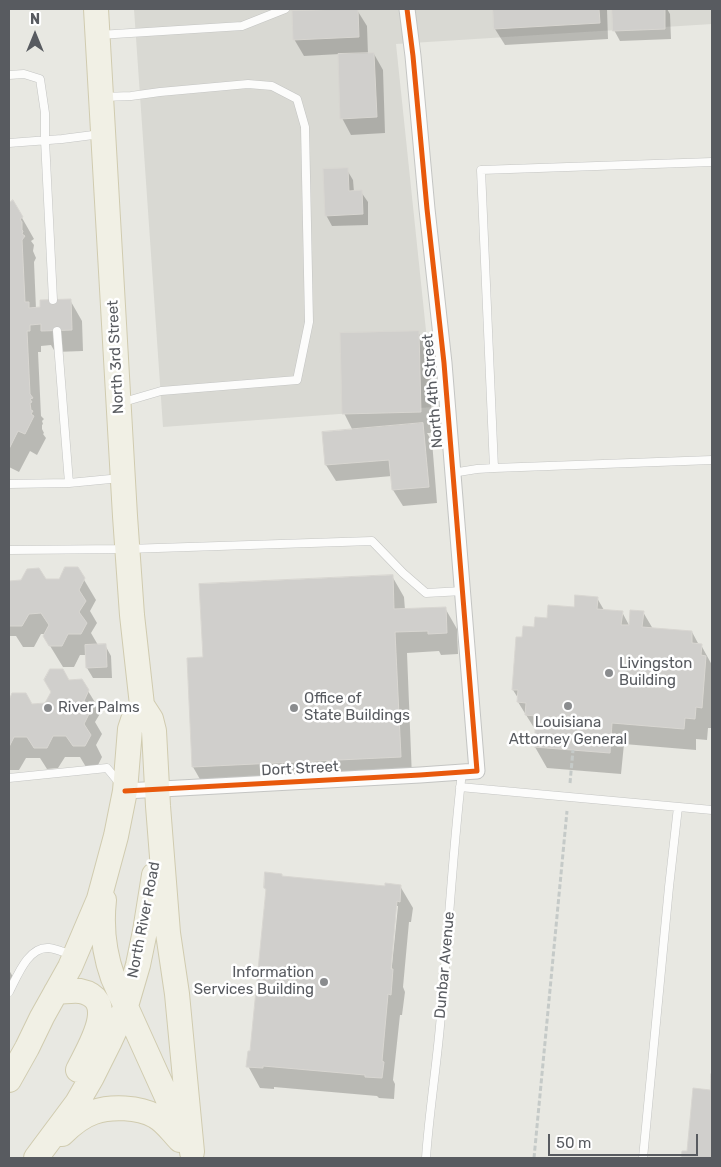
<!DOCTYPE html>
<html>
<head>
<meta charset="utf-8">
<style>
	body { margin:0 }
	#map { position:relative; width:721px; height:1167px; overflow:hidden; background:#e8e8e2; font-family:Rubik,sans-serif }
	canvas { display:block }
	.frame { position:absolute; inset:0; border:10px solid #585b60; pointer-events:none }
	.north { position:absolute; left:10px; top:10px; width:50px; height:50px; -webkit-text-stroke:4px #fff; paint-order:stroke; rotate:0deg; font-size:14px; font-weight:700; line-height:20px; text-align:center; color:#585b60 }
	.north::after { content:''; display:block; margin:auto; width:18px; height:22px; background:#585b60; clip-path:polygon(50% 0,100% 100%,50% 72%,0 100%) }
	.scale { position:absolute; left:548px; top:1134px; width:150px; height:22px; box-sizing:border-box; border:2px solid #585b60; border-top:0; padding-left:6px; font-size:15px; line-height:18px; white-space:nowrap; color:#585b60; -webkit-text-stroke:4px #fff; paint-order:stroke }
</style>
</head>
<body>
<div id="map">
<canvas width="721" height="1167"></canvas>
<div class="frame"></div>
<div class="north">N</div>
<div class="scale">50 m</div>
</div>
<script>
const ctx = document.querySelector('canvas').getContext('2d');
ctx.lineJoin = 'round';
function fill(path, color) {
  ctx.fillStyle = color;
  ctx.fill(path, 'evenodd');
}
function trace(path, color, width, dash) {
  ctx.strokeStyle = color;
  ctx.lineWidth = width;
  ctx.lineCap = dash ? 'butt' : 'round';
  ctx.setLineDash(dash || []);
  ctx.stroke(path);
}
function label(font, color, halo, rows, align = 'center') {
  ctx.font = font + ' Rubik,sans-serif';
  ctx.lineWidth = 5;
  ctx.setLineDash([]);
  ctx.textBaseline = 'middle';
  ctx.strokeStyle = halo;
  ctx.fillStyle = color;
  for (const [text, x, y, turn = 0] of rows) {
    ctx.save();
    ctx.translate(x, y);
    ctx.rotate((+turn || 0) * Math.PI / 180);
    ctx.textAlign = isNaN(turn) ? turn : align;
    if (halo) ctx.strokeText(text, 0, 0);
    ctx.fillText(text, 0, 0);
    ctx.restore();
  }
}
const industrial = new Path2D(`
	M134,9H712V24L396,44L434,407L163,427Z`);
const shadow = new Path2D(`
	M494,9H607L608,39L505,45L495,29Z
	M613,9H667L670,14L671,39L620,41L614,30Z
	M357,10L367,26L368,55L374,54L383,70L385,133L351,135L342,118L340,54L304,56L294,39Z
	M347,170L353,180L354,192H361L368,202V225L332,226L326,215Z
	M13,202L34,239L31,241L34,245L33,251L36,258L34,262L36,309L70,300L82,321L83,351L55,352L51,345L41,346V352H38L41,416L44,419L42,421L43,424L42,425V429L44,433L43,434L46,438L37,455L30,451L19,472L9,467V204Z
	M418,332L430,353L432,433H427L432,441L437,503L403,506L393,490L392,476L336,481L326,465L353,431L344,413Z
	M77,568L96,600L90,611L97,623L91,633L98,645H105L111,656L112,678H93L87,668L86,655H80L74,667H63L44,636L45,634H41L34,647H23L16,636H9V582L59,580Z
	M392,576L404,597L405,610L445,608L457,629L458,654L441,655L439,651L407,653L412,778L205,788L193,767L204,658Z
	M597,598L604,610L622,612L630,627L643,612L653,629L692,632L699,645H701L712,665V728H708L707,740L696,739V750L624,744L621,774L547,768L535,747L536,731L518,702V698L513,690L523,639L548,619Z
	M69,681L88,691L101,712L95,722L102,734L96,745L102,757L97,767H86L80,757H65L58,768L47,769L40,758H26L19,770H9V703L13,694L32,705L46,704Z
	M282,877L386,887L400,886L413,908L411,922H409L403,987L405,992L402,1015H400L393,1080L395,1084L394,1099L379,1098L377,1096L274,1087V1089L260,1088L248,1066L251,1052L267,892L265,888ZM396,906H398L391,975H389Z
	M9,970L13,977L9,984Z
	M712,1080V1158H683V1152L688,1153L711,1091Z`);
const building = new Path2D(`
	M358,9L359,37L293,40L292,11Z
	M493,9H599L600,23L494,29Z
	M612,9H665V29L613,31Z
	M374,53L377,117L340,119L338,54Z
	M348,168L349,191L362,190L363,214L325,216L323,169Z
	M13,200L23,217L20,219L22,222V230L23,231L22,234L25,236L22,240L25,302H29V308L40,307V300L71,299L72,330L41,331V324L30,325V331H27L30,394L33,398L30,399L32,402L30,403L31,410L33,411L31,414L34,416L25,434L18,431L9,449V203Z
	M419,331L421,412L342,414L340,333Z
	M423,423L429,487L392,490L389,460L325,465L322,432Z
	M65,567H78L85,578L79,590L86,601L79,612L87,623L81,634H68L62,646H49L43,636L49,625L41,613L29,614L22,626H9V581L21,580L27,569L39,568L46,579H59Z
	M393,575L394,609L446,607L447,633L428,634V631L395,632L401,757L192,767L187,658L203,657L199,584Z
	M575,595L598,597L597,609L623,611L621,625H629L630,610L644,611L642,627L692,631V643L702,644L701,655L706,656L702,708L696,707L695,719L685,718L684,729L612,723L610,753L534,747L536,716L525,715L526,703L517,702L518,690H512L516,637H522L523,626L534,627L535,617L547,618L548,605L574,607Z
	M106,644L107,667L86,668L85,645Z
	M50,669H63L69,680L82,679L89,690L84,701L90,712L84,724L91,735L85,746H73L66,736H53L47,748H34L27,737H14L9,747V700L12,693H26L32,704L45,703L51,692L44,680Z
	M265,872L282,874V876L385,886V883L401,885L400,902L397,901L391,969H393L391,995L388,994L382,1061L384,1062L382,1078L365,1077V1075L263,1066V1068L246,1067L248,1051H250L266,889L264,888Z
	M711,1074L712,1158H681L682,1151H687L693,1088L710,1090Z`);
const path = new Path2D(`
	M570,783L573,750
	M534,1158L567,811`);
const lane = new Path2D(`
	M99,35L242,26L285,9
	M9,75L24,74L40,79L45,113V140L53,300
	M103,97L131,96L160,92L248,84L272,86L297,99L305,127L309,322L297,380L161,391L120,403
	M9,143L62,139L101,134
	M57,331L69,483L121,478
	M494,468L481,170L712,162
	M452,473L477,469L494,468L712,460
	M9,484L69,483
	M9,550L127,549L372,541L403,573L426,593L463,591
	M9,778L107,768L121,785
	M460,787L712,810
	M9,992C17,977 28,946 49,948C57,949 65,953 72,955
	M426,1158C429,1114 436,1070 440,1026C448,941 452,857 462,772
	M643,1158L669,887L678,807`);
const street = new Path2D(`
	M125,791L420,775L477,771L444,363L427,209L413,56L407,9`);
const primary = new Path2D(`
	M96,9L125,516L132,615L142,705L151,719L154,731L158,806L168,933L177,994L192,1152
	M104,900C101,927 104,953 113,978L184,1135
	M56,992C63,992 72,990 80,991C121,999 88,1049 78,1070
	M9,1080L27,1048L42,1017L70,967L99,899L116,836L125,791L130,729L133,720L142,705
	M62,1134C71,1125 82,1116 94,1112C111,1106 139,1107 155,1116C165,1121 172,1132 180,1140
	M36,1158L77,1103L92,1077L109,1043L126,1006L138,965L145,931L154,875`);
const cycleway = new Path2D(`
	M125,791L420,775L477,771L444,363L427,209L413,56L407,9`);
const markers = [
	[609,673,5,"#8a8c8e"],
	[568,706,5,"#8a8c8e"],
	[48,708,5,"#8a8c8e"],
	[294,708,5,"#8a8c8e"],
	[324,982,5,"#8a8c8e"]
];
const streetNames = [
	["North 3rd Street",116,357,-93],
	["North 4th Street",433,391,-95],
	["Dort Street",300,769,-3],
	["North River Road",144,920,-79],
	["Dunbar Avenue",445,965,-85]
];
const poiNames = [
	["Livingston",619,664],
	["Building",619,681],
	["Office of",304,699],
	["State Buildings",304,716],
	["River Palms",58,708],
	["Louisiana",568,723,"center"],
	["Attorney General",568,740,"center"],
	["Information",314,973,"right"],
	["Services Building",314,990,"right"]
];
fill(industrial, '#d9d9d3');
fill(shadow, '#0003');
fill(building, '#d0cfcc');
trace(building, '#d8d6d1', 1);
trace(lane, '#c4c5c3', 9);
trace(street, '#c4c5c3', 17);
trace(primary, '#d0cbaf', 26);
trace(path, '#c5cac8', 3, [5, 2.5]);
trace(lane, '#fcfcfb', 8);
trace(street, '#fcfcfb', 15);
trace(primary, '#f1f0e5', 24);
trace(cycleway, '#e8590c', 5);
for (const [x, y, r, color] of markers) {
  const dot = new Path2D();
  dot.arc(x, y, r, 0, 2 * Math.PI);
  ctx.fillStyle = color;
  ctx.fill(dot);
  trace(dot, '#fff', 2);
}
label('15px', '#585b60', '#fff', streetNames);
label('15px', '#585b60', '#fff', poiNames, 'left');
</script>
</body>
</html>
